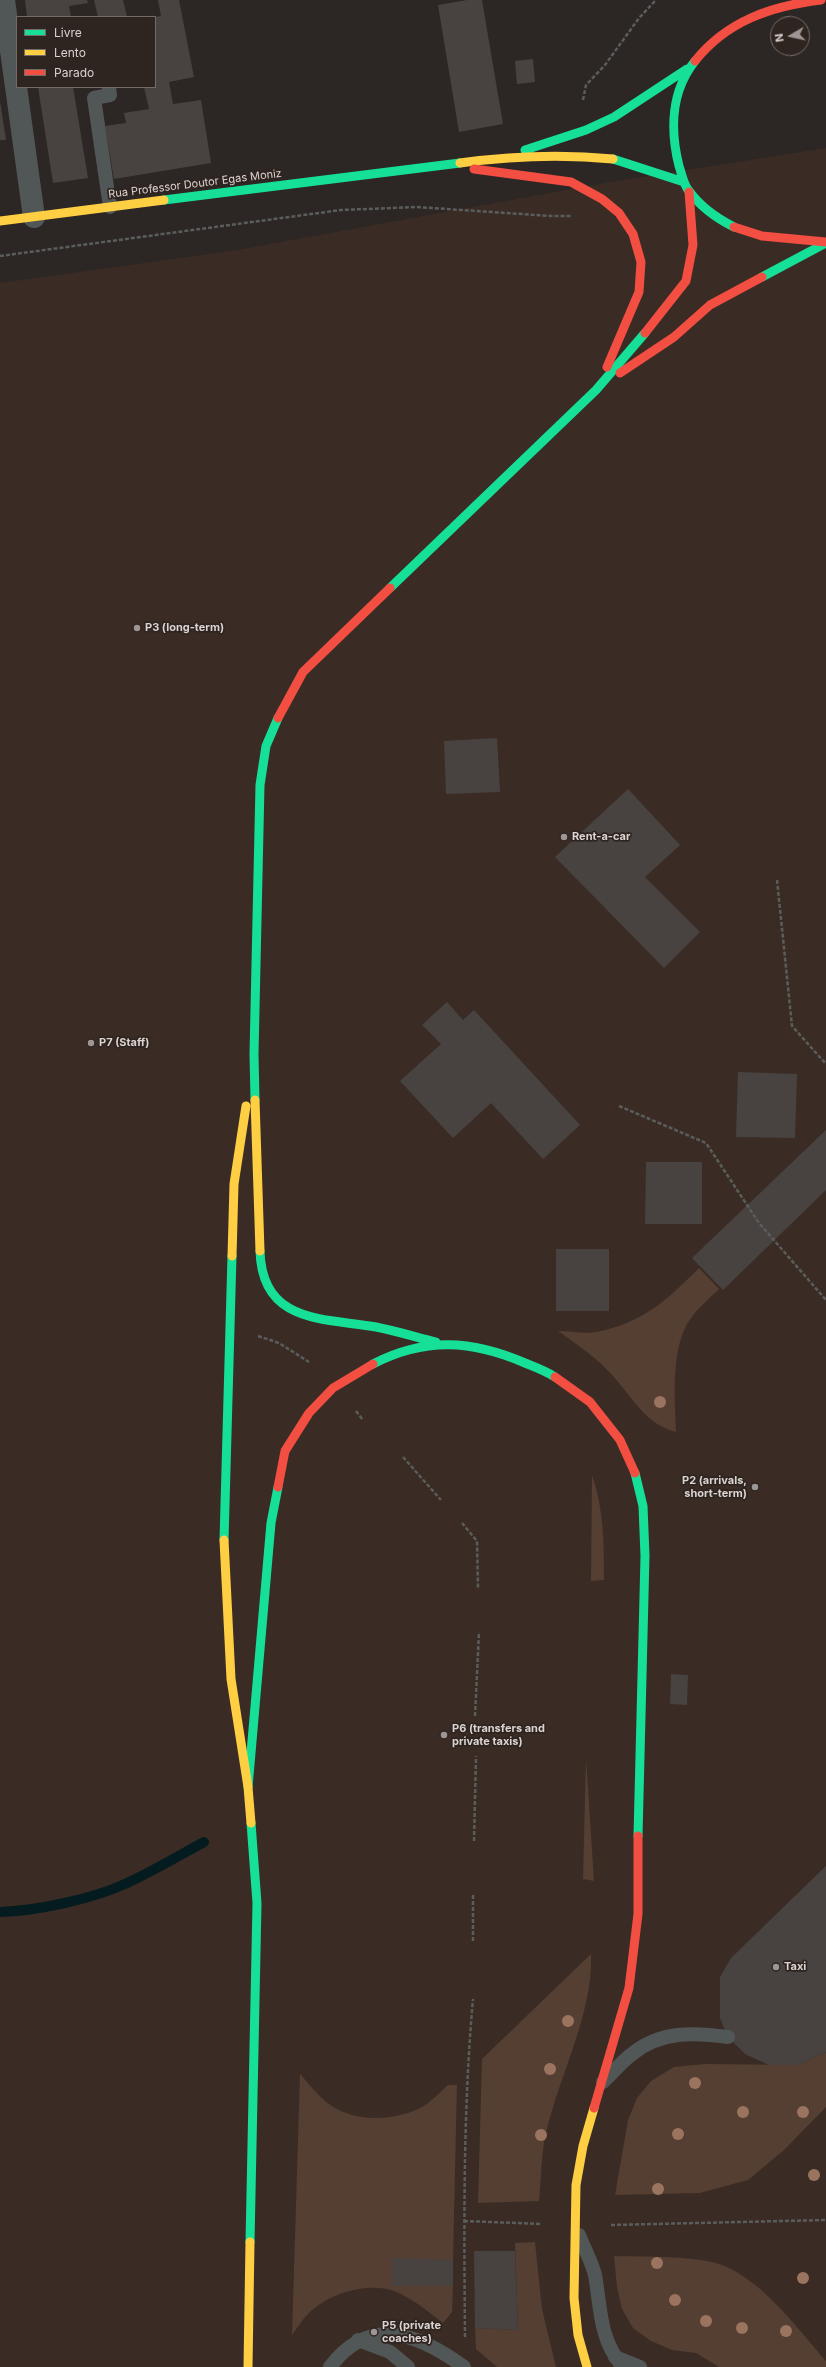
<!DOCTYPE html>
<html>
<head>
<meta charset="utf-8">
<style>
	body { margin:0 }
	#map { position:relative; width:826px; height:2367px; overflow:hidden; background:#2c2624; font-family:Inter,sans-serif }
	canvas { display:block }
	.legend { position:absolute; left:16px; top:16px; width:140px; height:72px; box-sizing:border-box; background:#2f2520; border:1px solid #736b66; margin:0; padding:5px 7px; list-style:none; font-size:12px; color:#dad3d0 }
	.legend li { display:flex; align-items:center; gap:8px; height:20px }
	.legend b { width:20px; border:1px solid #736b66 }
	.north { position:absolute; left:770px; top:16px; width:40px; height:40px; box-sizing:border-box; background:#2f2520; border:1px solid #736b66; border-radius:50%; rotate:261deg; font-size:11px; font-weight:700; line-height:16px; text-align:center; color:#dad3d0 }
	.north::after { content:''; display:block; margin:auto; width:14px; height:18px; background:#9d9694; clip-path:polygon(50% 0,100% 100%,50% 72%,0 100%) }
</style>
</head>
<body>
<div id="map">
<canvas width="826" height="2367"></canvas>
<ul class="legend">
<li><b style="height:5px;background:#16e098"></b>Livre</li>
<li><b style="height:5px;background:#ffcf43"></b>Lento</li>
<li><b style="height:5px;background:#f24e42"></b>Parado</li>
</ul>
<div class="north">N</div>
</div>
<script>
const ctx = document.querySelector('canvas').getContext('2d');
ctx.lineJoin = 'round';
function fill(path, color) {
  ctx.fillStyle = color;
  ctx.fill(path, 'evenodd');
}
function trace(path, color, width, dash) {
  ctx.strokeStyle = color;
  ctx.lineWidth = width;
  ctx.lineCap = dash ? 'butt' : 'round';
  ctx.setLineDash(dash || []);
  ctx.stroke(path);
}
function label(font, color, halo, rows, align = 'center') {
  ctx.font = font + ' Inter,sans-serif';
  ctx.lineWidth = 3.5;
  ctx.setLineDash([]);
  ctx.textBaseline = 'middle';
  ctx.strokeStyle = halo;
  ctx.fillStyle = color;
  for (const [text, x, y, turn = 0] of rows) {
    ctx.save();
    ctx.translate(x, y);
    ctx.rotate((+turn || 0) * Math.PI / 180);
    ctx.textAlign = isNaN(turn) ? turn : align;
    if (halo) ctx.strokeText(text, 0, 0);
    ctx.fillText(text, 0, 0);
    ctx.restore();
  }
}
const built = new Path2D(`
	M826,148V2367H0V283L237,250L610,182Z`);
const green = new Path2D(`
	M699,1268L719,1289C710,1298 699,1307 691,1318C670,1346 675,1399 676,1432C645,1424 633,1398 613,1376C597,1358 578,1345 558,1331C570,1331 584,1334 596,1332C643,1323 667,1300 699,1268Z
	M592,1475C604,1511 604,1542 604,1580L591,1581Z
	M586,1758L594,1881L583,1879Z
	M591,1954C594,2015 555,2083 544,2143C541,2162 541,2182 539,2201L478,2203L482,2059Z
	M826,2052V2107L784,2150L748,2180L700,2193L615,2195L628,2120L637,2098L651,2081L674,2067L705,2064L799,2065Z
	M300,2074C308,2083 316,2093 325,2101C350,2123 394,2122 422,2107C431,2102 440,2092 448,2085H457L453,2260L392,2259V2285L453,2286L452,2312L443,2323C429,2312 408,2295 391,2290C365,2283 331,2293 311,2311C304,2317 298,2327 292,2335Z
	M535,2242L542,2309L556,2367H497L476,2349L475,2328L518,2330L515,2243Z
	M614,2256C644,2257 700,2255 727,2267C767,2286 797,2328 826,2361V2367H719L696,2353L672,2350L651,2341L633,2328L622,2309L617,2287Z`);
const stream = new Path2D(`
	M0,1912C36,1911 92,1899 125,1884C152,1872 178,1856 204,1842`);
const building = new Path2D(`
	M25,0H87L88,3L69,6L71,17H27Z
	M94,0H123L127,17H98Z
	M158,0H179L194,77L169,82L173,104L201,100L211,163L114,179L105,126L126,123L124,113L149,109L144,87H155V17L161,16Z
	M467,0H482L503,124L459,132L438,5Z
	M533,59L535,82L517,84L515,61Z
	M38,87H73L88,178L53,183Z
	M0,101L6,140H0Z
	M497,738L500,792L446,794L444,741Z
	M628,789L680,845L645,877L700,932L664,968L555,857Z
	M447,1002L463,1020L474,1010L580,1125L543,1159L491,1103L453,1138L400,1081L441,1044L422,1025Z
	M738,1072L797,1074L795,1138L736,1137Z
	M826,1130V1190L723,1290L692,1258Z
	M646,1162H702V1224H645Z
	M556,1249H609V1311H556Z
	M671,1674L688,1675L687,1705L670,1704Z
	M826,1866V2052L799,2065H769L745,2054L728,2037L720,2018V1977L731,1958Z
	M474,2251H515L518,2330L475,2328Z
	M392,2258L453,2260V2286H392Z`);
const path = new Path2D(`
	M583,100L586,85L605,65L639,18L656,0
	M0,256L341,210L417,207L551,216H572
	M777,880L792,1026L826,1064
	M619,1106L706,1143L759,1223L826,1300
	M258,1336L279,1343L309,1362
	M356,1411L363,1420
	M403,1457L441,1500
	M462,1523L477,1541L478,1588
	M475,1716L479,1632
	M474,1841L476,1756
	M473,1941V1893
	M464,2221L542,2224
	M611,2225L826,2220
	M465,2337C464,2224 463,2112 473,1999`);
const lane = new Path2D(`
	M109,87L110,95L94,98L110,207
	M603,2082C613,2073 621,2062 632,2054C660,2031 694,2032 728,2037
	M579,2235C584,2248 592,2262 595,2275C601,2309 599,2339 623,2367
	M358,2340L390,2352L408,2367
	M615,2357L640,2367
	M330,2367C370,2314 419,2334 464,2367`);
const street = new Path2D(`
	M4,0L34,217`);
const fast = new Path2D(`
	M695,61C671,91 670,130 679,166C682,174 683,184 689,191C700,206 718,219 734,227
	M525,150L586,130L614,117L687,69
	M613,159L684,182
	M164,200L460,163
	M762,277L826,243
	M390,588L596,390L645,333
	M255,1100L254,1054L260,785L266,746L278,718
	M260,1251C262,1324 324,1318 376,1327C396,1331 416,1337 436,1342
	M373,1364C425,1337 472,1340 525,1363C535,1367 546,1371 555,1377
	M635,1473L643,1506L645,1556L638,1836
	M224,1540L232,1256
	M248,1787L271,1523L278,1487
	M250,2242L257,1903L251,1823`);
const slow = new Path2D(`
	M460,163C511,156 562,154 613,159
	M0,221L164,200
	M255,1100L260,1251
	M232,1256L234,1184L246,1106
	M224,1540L231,1679L248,1787L251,1823
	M248,2367L250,2242
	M587,2367L578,2335L574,2298L576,2185L583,2146L594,2108`);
const jam = new Path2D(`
	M695,61C727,21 771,6 821,0
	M474,169L571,182L602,199L619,213L633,234L641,262L639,292L607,367
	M734,227L762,236L826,242
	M645,333L686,281L693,245L689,192
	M620,373L674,337L710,305L762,277
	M278,718L303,672L390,588
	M555,1377L590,1402L620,1440L635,1473
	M278,1487L285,1451L309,1413L333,1388L373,1364
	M594,2108L629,1988L638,1914V1836`);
const trees = [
	[660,1402],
	[568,2021],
	[550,2069],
	[695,2083],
	[743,2112],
	[803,2112],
	[678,2134],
	[541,2135],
	[814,2175],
	[658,2189],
	[657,2263],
	[803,2278],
	[675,2300],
	[706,2321],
	[742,2328],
	[786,2331]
];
const markers = [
	[137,628,4,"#9d9694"],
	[564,837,4,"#9d9694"],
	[91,1043,4,"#9d9694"],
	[755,1487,4,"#9d9694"],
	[444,1735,4,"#9d9694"],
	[776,1967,4,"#9d9694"],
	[374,2332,4,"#9d9694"]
];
const streetNames = [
	["Rua Professor Doutor Egas Moniz",195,184,-7]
];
const poiNames = [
	["P3 (long-term)",145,628],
	["Rent-a-car",572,837],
	["P7 (Staff)",99,1043],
	["P2 (arrivals,",747,1481,"right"],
	["short-term)",747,1494,"right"],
	["P6 (transfers and",452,1729],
	["private taxis)",452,1742],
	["Taxi",784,1967],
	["P5 (private",382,2326],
	["coaches)",382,2339]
];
fill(built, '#3a2c24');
fill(green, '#553e32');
trace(stream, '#041c1f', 10);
fill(building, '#484341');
trace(path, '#5b5d5d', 2.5, [4, 2]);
trace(lane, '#515756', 14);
trace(street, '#515756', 22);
trace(fast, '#16e098', 9);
trace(slow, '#ffcf43', 9);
trace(jam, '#f24e42', 9);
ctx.fillStyle = '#9b7460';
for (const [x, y] of trees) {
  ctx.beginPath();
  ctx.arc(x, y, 6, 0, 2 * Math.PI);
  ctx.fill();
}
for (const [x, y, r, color] of markers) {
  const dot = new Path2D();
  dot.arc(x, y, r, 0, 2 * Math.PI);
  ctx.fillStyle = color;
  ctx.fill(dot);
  trace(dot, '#2f2520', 1.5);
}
label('11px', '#dad3d0', '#2f2520', streetNames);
label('bold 11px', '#dad3d0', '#2f2520', poiNames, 'left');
</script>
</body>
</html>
